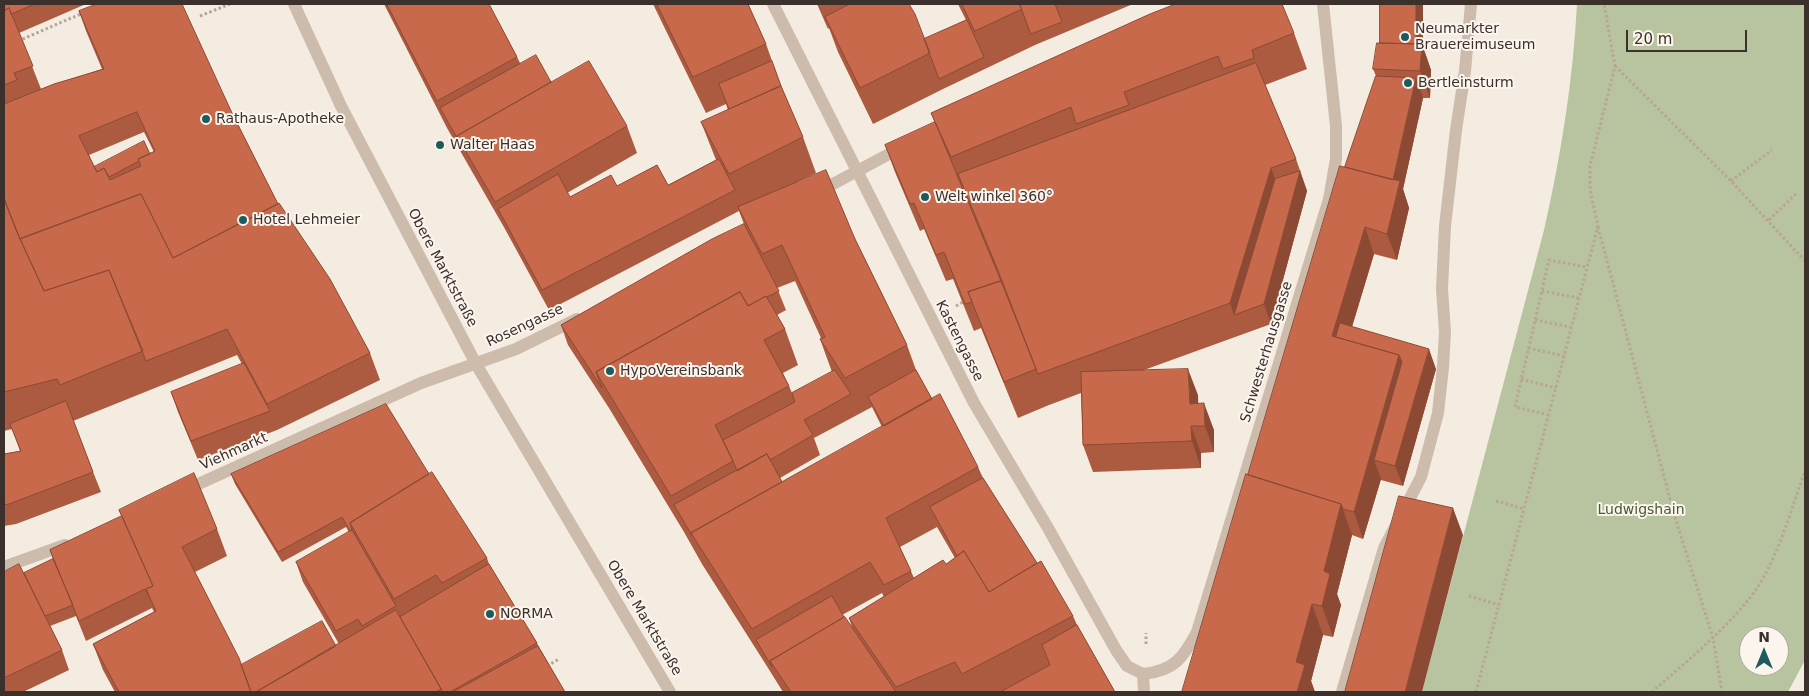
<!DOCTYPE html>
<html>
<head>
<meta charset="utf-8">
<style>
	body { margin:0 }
	#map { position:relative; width:1809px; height:696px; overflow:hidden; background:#f4ebe1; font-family:"DejaVu Sans",sans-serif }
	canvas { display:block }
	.frame { position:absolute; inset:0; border:5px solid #3b302b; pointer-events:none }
	.north { position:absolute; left:1739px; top:626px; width:50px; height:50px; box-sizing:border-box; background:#fbf5ee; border:1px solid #aea6a0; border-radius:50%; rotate:0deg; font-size:14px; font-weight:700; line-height:20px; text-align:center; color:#3b302b }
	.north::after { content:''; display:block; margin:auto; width:18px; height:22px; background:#1f5a5e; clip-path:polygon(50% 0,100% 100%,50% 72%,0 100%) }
	.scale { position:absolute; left:1626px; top:30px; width:121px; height:22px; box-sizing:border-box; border:2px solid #3b302b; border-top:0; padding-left:6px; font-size:15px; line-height:18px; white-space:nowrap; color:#3b302b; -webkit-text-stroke:4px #fbf5ee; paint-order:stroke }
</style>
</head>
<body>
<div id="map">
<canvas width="1809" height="696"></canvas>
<div class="frame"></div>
<div class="north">N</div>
<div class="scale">20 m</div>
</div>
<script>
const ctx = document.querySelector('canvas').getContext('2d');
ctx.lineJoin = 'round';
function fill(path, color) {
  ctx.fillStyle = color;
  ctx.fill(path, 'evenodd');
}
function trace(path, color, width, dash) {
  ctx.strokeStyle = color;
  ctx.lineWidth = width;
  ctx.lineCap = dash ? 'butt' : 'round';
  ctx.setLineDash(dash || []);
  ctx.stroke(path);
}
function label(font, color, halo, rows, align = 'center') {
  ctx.font = font + ' "DejaVu Sans",sans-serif';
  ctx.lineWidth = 4;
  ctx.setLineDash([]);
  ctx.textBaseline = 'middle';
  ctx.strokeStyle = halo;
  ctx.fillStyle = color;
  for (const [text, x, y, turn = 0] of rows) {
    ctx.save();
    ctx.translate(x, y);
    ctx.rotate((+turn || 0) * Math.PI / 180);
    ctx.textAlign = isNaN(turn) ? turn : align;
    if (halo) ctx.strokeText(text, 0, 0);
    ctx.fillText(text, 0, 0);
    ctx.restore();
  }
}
const green = new Path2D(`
	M1577,4H1805V660L1788,692H1422L1544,230C1561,155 1573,81 1577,4ZM1749,636H1779V666H1749Z`);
const path = new Path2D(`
	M200,16L230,4
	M18,41L83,13
	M1615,66L1731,181L1805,261
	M1731,181L1772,150
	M1769,220L1797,193
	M1598,227L1674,514L1713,638L1722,692
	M1542,291L1579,298
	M956,306L963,302
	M1535,320L1571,327
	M1528,348L1564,356
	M1521,379L1556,388
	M1549,415L1515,407L1549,260L1586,267
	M1496,501L1524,509
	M1469,596L1499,605
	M1146,644V633
	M547,666L559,659
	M1476,692L1598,226L1590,190V166L1615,66L1604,4
	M1652,692C1688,660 1727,629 1755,591C1777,560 1792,507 1805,471`);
const lane = new Path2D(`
	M1143,674L1144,692
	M1342,692L1384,548L1421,477L1438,413L1443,367L1445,332L1442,289L1445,226L1456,130L1465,71L1471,4`);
const street = new Path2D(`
	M294,4L341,106L476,364L670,692
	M773,4L974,403L1048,528L1116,650L1127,666L1143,674C1174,671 1183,658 1197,632L1329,199L1336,159V126L1323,4
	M818,192L904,146
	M183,491L421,383L516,349L577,319
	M4,567L65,545`);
const wall = new Path2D(`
	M4,4H86L19,33L41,89L102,69L86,31L79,11L232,113L278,204L370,353L380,380L277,430L198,460L178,412L171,392L242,364L237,355L73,421L101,492L16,524L4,526V454L20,451L12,429L4,431ZM144,132L154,152L94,167L89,155Z
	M384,4H489L517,57L520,63L627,126L637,153L567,193L570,197L617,186L668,185L716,160L701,122L728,110L726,104L706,113L653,4H748L766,44L781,86L803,137L816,173L797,182L855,239L907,345L916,370L932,399L978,467L983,478L1037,563L1073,616L1077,625L1115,692H783L763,660L702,564L684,532L609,408L568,345L561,325L744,224L739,211L549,310L505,229L447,128ZM795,281L821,338L820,339L832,372L792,393L789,386L783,373L798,365L785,329L777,315L786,310L777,288ZM872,407L882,427L782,482L780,478L820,455L814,438ZM937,527L955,558L946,564L914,578L900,547ZM882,593L884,597L849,618L852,627L842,615Z
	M817,4H909L924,39L966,20L958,4H1133L1035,45L943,89L873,124L838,52L829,28L828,29Z
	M1380,4H1423V47L1431,70L1430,98H1423L1403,189L1409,208L1397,260L1374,254L1352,327L1436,369L1403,486L1381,480V479L1363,539L1352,535L1337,594L1341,605L1333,637L1323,635L1311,681L1315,692H1182L1248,475L1345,167L1376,76L1373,69L1380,43Z
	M1294,33L1307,69L1265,85L1296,159L1307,191L1271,324L1144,370L1198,395V403L1214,430V452L1201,453V468L1093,472L1083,445L1081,393L1049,405L1018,418L981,328L974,331L953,279L946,281L924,229L920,231L895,172L885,145L935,123L931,113Z
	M231,474H429L487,558L489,564L537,643L539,647L565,692H115L103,670L93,644L154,612L152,608L86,641L76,616L50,626L62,650L69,670L23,692H4V572L24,573L53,559L50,550L122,516L119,510L217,529L227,556L195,572L241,665L336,646L339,644L303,582L296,562L349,532L346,527L282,562L235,484Z`);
const shadedWall = new Path2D(`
	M1416,4H1423V47L1431,70L1430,98L1420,71L1416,50Z
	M1416,78L1423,98L1403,189L1409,208L1397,260L1387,234L1392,185Z
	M1271,168L1282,199L1234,315L1230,303Z
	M1300,171L1307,191L1271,324L1264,304Z
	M1365,227L1374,254L1346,346L1332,336Z
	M1429,349L1436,369L1403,486L1395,466Z
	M1399,355L1409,382L1374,460L1381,479L1363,539L1354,512Z
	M1188,369L1198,395L1199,426L1190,404Z
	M1204,403L1214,430V452L1205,426Z
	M1191,426L1201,453V468L1192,441Z
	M1341,504L1352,535L1337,594L1341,605L1333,637L1322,606L1324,571Z
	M1453,508L1463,535L1422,692H1405Z
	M1312,604L1323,635L1311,681L1315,692H1297L1296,662Z`);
const building = new Path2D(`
	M4,4H35L11,14L9,8L4,11Z
	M97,4H182L232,113L278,204L173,258L141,194L20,239L4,198V104L54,84L104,69L79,11ZM137,112L155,151L138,159L141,166L110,180L104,168L97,172L79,136Z
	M387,4H489L517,57L437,101Z
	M657,4H748L766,44L693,77Z
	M850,4H909L915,14L930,53L860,88L825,17Z
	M962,4H1019L1022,9L975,31Z
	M1020,4H1055L1062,22L1031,34Z
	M1176,4H1282L1294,33L1252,50L1254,58L1223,69L1218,56L1124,92L1129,105L1076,124L1071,107L951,157L931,113L1150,14Z
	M1380,4H1416V44L1380,43Z
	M9,8L33,66L14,73L17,80L4,85V11Z
	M967,20L984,57L939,79L924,39Z
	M1377,43L1422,44L1420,71L1373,69Z
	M536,55L551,82L457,136L460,143L440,108Z
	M589,61L627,126L495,202L457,136Z
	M772,61L781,86L729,109L719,84Z
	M1256,63L1296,159L1271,168L1230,303L1038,374L997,268L958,174Z
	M1376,76L1416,78L1393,180L1345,167Z
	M781,86L803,137L729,174L701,122Z
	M935,122L1001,281L968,292L972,302L965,304L944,252L936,255L914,203L910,204L885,145Z
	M144,141L150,154L138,159L139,161L109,177L104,168L97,172L94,167Z
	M719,159L735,190L542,290L498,209L558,174L570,197L611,175L617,186L657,165L668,185Z
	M1340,166L1400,181L1387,234L1365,227L1332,336L1399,355L1354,512L1343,509L1341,504L1248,475Z
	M826,170L855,239L907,345L845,378L820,339L825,337L782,245L762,254L738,207Z
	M1300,171L1264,304L1234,315L1275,179Z
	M141,194L173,258L279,203L330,279L370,353L267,404L227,329L146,361L109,270L44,291L20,239Z
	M4,199L16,230L44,291L109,270L143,351L60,385L57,379L4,392Z
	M744,224L779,291L767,297L766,296L748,306L740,292L596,372L602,388L561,325L712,239Z
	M1001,281L1036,369L1004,382L968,292Z
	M740,292L748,306L766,296L785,329L764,340L789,386L715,425L733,461L671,496L596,372Z
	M1340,323L1429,349L1395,466L1374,460L1402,362L1399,355L1336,337Z
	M244,363L270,411L191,441L171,392Z
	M1188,369L1190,404L1204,403L1205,426H1191L1192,441L1083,445L1081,372Z
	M835,370L851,394L804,420L813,435L770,460L767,454L737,471L733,461L723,440L795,402L792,393Z
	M916,370L932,399L884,426L868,397Z
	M940,394L978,467L886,518L911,571L884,585L870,562L752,629L691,533Z
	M66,401L93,472L9,504L4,505V454L21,451L10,424Z
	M386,404L429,474L350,523L352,530L350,531L342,517L278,552L231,474Z
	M767,454L782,482L691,533L693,537L674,505Z
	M432,472L487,558L442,583L436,575L394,599L350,523Z
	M194,473L217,529L182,547L239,658L251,692H119L93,644L156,611L146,589L153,586L119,510Z
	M1246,474L1341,504L1324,571L1330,574L1322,606L1312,604L1296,662L1305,665L1297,692H1182Z
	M983,478L1037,563L989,592L964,551L957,556L930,507Z
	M1399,496L1453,508L1405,692H1345Z
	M122,516L153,586L146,589L149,596L145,589L79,621L50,550Z
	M352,530L396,606L362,626L358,619L336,631L296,562Z
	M964,551L989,592L1041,561L1073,616L962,674L955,662L896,687L849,618L943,560L946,564Z
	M53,559L73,605L45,616L24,573Z
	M19,564L62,650L4,678V572Z
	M489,564L537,643L450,692H443L400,617Z
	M832,596L844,617L770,661L772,667L756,640Z
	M396,610L441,689L436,692H256Z
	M845,617L896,692H791L770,661Z
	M322,621L336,646L256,692H251L241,665Z
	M1077,625L1115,692H1000L1050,665L1042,645Z
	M538,646L565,692H453Z`);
const markers = [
	[1405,37,5,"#1f5a5e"],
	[1408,83,5,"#1f5a5e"],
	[206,119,5,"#1f5a5e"],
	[440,145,5,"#1f5a5e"],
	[925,197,5,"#1f5a5e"],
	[243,220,5,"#1f5a5e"],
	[610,371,5,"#1f5a5e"],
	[490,614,5,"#1f5a5e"]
];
const poiNames = [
	["Neumarkter",1415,29],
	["Brauereimuseum",1415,45],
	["Bertleinsturm",1418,83],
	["Rathaus-Apotheke",216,119],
	["Walter Haas",450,145],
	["Welt winkel 360°",935,197],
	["Hotel Lehmeier",253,220],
	["HypoVereinsbank",620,371],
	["NORMA",500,614]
];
const streetNames = [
	["Obere Marktstraße",442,268,62],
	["Rosengasse",525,326,-25],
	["Kastengasse",959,341,63],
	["Schwesterhausgasse",1267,352,-73],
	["Viehmarkt",234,452,-24],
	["Obere Marktstraße",644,618,59]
];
const parkNames = [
	["Ludwigshain",1641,510]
];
fill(green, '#b8c4a0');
trace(path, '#b9a596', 3, [2.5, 2.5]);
trace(lane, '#cdbbac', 12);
trace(street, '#cdbbac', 12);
fill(wall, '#ac5a40');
fill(shadedWall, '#8c4a34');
fill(building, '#c8694b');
trace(building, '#8c4a34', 1);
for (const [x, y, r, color] of markers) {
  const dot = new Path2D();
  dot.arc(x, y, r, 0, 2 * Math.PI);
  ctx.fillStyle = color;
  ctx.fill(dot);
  trace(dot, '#fbf5ee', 2);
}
label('14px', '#3b302b', '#fbf5ee', poiNames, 'left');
label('14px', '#3b302b', '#fbf5ee', streetNames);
label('14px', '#4a5a2e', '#fbf5ee', parkNames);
</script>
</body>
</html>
